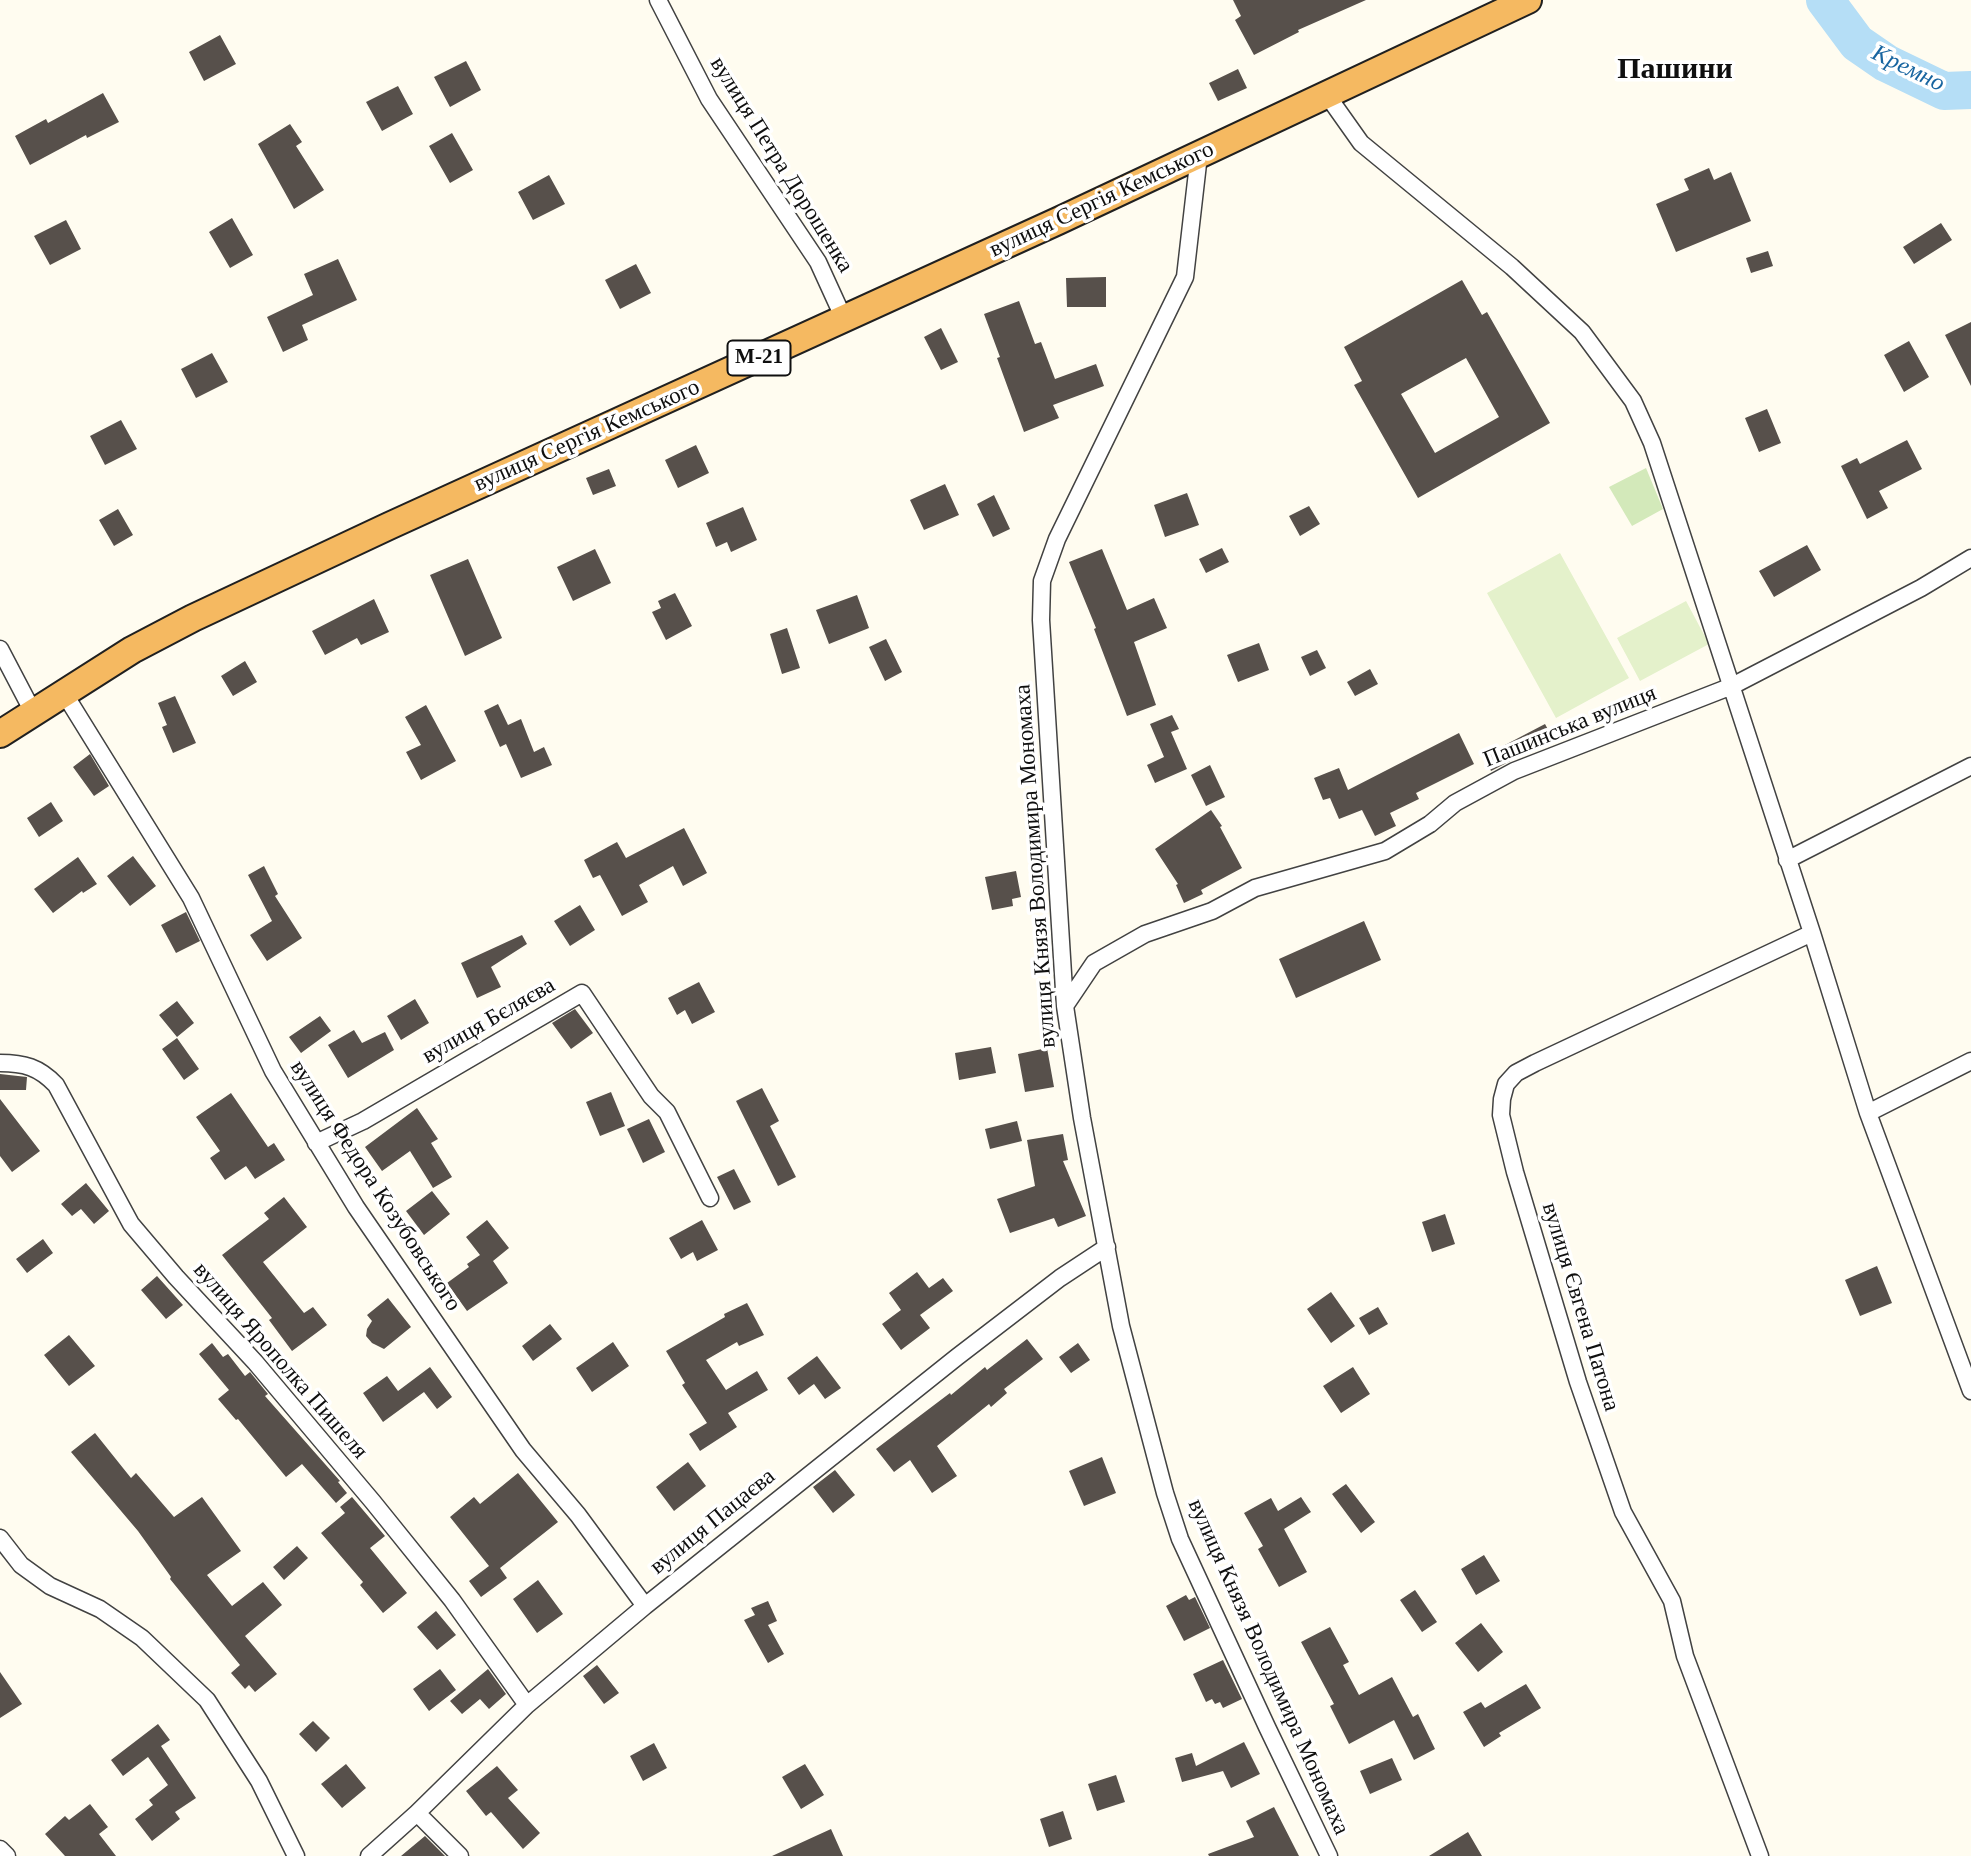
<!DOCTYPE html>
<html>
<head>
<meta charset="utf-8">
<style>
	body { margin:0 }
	canvas { display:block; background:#fffcf0 }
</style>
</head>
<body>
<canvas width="1971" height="1856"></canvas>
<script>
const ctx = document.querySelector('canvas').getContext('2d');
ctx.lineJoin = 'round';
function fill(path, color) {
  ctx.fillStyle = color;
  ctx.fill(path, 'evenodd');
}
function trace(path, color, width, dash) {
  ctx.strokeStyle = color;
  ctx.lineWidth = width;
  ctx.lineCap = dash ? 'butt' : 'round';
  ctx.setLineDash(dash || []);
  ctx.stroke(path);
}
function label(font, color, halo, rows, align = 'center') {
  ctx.font = font + ' "Times New Roman",serif';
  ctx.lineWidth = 7;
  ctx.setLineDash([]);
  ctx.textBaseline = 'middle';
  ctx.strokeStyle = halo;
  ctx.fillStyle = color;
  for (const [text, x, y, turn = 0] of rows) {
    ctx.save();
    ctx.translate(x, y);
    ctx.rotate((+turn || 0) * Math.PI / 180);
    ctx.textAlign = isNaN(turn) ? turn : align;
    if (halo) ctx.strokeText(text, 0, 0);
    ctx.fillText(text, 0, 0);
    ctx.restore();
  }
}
const green = new Path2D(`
	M1646,468L1663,509L1632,526L1609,487Z`);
const pitch = new Path2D(`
	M1560,553L1629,678L1556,718L1487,593Z
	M1686,601L1709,644L1640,681L1617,638Z`);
const river = new Path2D(`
	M1825,0L1857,43L1886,63L1944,91L1971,90`);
const building = new Path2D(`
	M1233,0H1366L1298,30L1299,32L1254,55L1235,20L1241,16Z
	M220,35L236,64L204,81L189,52Z
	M466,61L481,90L450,107L434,77Z
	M1238,69L1247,88L1218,101L1209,83Z
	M398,86L413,114L382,131L366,102Z
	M103,93L119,122L87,138L86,135L30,165L15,136L46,119L48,123Z
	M290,124L302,142L296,146L324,190L294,209L258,144Z
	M452,133L473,170L450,183L429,146Z
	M1709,168L1714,180L1731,172L1751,221L1676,252L1656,204L1689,190L1684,179Z
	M549,175L565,204L533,220L518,192Z
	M232,218L253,255L230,268L209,232Z
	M66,220L81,249L50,265L34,236Z
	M1941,223L1952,240L1914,264L1903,247Z
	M1768,251L1773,266L1751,273L1746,258Z
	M338,259L357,300L302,325L308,340L283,352L267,317L313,295L304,274Z
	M636,264L651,293L620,309L605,280Z
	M1106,277V307H1067L1066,278Z
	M1462,280L1482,315L1487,312L1550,423L1418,498L1354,385L1362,381L1344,347ZM1466,358L1499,417L1435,453L1401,394Z
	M1019,301L1035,344L1041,342L1055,379L1096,364L1104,386L1053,405L1059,418L1024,432L997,358L1000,357L984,314Z
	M1971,322V386L1945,335Z
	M941,328L958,362L941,370L924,337Z
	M1909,341L1929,377L1904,392L1884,355Z
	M212,353L228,382L196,398L181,369Z
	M1767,409L1781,443L1759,452L1745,418Z
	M121,420L137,449L105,465L90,436Z
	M1907,440L1922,469L1879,491L1888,508L1867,519L1841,466L1857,458L1860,464Z
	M696,445L709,473L678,488L665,460Z
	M609,469L616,486L593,495L586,478Z
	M945,484L959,515L924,530L910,500Z
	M1187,493L1199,525L1165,537L1154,505Z
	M994,495L1010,529L993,537L977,504Z
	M1309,506L1320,524L1300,536L1289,516Z
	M743,507L757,540L731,552L727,542L716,547L706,523Z
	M118,509L133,535L114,546L99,520Z
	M1807,545L1821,570L1774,597L1759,571Z
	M1222,548L1229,562L1206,573L1199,559Z
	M595,549L611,583L573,601L557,567Z
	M1102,549L1127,610L1154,598L1167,628L1134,642L1156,705L1127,716L1094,629L1096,628L1069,562Z
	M468,559L502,638L465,656L430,575Z
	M675,593L692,626L666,640L652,612L661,608L658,601Z
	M857,595L869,628L829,644L816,610Z
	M374,599L389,632L361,645L357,638L325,655L312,631Z
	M787,628L800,668L782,674L770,634Z
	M886,639L902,672L885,681L869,647Z
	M1259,643L1269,670L1238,682L1227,655Z
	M1317,650L1326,668L1310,676L1301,657Z
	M245,661L257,682L233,696L221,676Z
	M1370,669L1378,684L1355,696L1347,682Z
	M175,696L196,743L173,753L162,727L167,725L158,703Z
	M498,704L508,725L521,719L534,752L544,747L552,765L521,778L506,744L500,747L484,711Z
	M426,705L456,761L421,780L406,752L421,745L405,717Z
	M1172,715L1179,729L1171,732L1187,769L1155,783L1147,765L1164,757L1150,724Z
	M1545,724L1553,739L1491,771L1484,756Z
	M1459,733L1474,764L1416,793L1419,799L1390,813L1396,826L1375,836L1362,810L1339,819L1330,798L1323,800L1314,778L1339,768L1348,790Z
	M90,754L109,786L94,796L73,767Z
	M1210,765L1225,797L1206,806L1191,775Z
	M51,802L63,821L39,837L27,818Z
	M1211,810L1222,826L1220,827L1242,868L1201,890L1203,894L1184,903L1176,885L1178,884L1155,849Z
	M684,828L707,873L683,886L673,866L639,885L648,902L622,916L600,875L593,878L584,860L617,842L626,858Z
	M133,856L156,886L130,906L107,876Z
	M78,857L97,884L83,893L82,891L53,913L34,889Z
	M264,866L278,894L275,896L302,938L267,961L250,935L272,921L248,875Z
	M1016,871L1021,897L1012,899L1013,906L992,910L985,877Z
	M580,905L595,930L570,946L554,921Z
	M186,912L200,941L176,953L161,925Z
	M1364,921L1381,960L1296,998L1279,959Z
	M522,935L527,944L491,967L501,987L477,998L461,963Z
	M699,982L715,1012L692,1024L685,1010L677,1015L668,998Z
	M415,999L429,1023L401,1040L387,1016Z
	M177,1001L194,1023L177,1037L159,1015Z
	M575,1009L593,1033L571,1049L552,1023Z
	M320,1016L331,1031L301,1053L289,1037Z
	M354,1030L362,1043L385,1032L394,1050L348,1078L328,1045Z
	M177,1038L199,1069L184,1080L162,1049Z
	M991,1047L996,1073L959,1080L955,1053Z
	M1047,1048L1054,1087L1025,1092L1018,1054Z
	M0,1074L27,1077L26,1090H0Z
	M762,1088L779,1121L770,1126L796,1177L778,1186L736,1101Z
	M611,1092L625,1126L600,1136L586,1102Z
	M231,1093L268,1147L274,1143L285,1160L255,1179L246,1166L225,1180L210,1158L220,1151L196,1117Z
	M0,1099L40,1151L12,1172L0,1156Z
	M417,1108L438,1139L431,1143L452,1177L433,1188L410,1151L382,1171L365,1147Z
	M649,1119L665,1152L643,1163L627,1129Z
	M1017,1121L1022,1141L990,1149L985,1129Z
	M1063,1134L1068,1160L1063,1161L1086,1216L1058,1227L1054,1218L1010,1233L997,1199L1035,1186L1027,1140Z
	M734,1169L751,1202L734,1210L717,1177Z
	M86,1183L109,1211L94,1224L81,1209L72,1216L61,1204Z
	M432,1191L450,1214L424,1235L406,1211Z
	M284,1197L307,1227L263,1262L304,1313L313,1307L327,1325L292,1351L269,1320L272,1318L222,1255L269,1219L264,1213Z
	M1445,1214L1455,1244L1432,1252L1422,1222Z
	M487,1220L509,1248L493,1261L508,1283L467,1311L447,1283L469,1267L467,1264L480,1255L466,1237Z
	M702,1220L718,1250L697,1261L693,1252L681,1259L669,1238Z
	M43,1239L53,1253L27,1273L16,1259Z
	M1877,1266L1892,1303L1860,1316L1845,1280Z
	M917,1272L929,1288L943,1278L953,1291L920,1315L930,1328L901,1350L882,1324L901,1310L889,1293Z
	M157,1276L183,1305L166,1319L141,1290Z
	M1331,1292L1355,1326L1331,1343L1307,1309Z
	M388,1298L411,1327L384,1349L372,1343L366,1336L367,1329L372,1321L367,1315Z
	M747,1303L764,1335L739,1346L737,1342L706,1360L726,1390L757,1371L768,1390L728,1413L737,1427L700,1451L689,1434L707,1423L682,1385L685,1383L666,1351L725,1317L724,1314Z
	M1378,1307L1388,1324L1369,1335L1359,1318Z
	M550,1324L562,1339L533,1361L522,1346Z
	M69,1335L95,1366L69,1386L44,1355Z
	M1027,1339L1043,1359L1004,1389L1007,1393L991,1407L989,1404L937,1446L957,1476L932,1493L910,1460L894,1472L876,1449L950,1393L951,1395L985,1367L987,1370Z
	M613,1342L629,1366L592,1392L576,1368Z
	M212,1343L223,1357L228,1354L245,1376L250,1372L268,1394L265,1396L340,1481L338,1482L347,1493L336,1503L302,1464L286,1477L238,1419L236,1420L218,1399L229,1390L199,1354Z
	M1078,1343L1090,1360L1071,1373L1059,1357Z
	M817,1356L841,1388L825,1399L814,1384L799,1395L787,1378Z
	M430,1367L452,1397L437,1409L424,1392L383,1422L363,1393L387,1376L398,1391Z
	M1353,1367L1370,1394L1341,1413L1323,1386Z
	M95,1433L131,1478L136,1473L174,1517L202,1497L241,1551L207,1575L232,1606L263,1582L282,1605L245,1636L277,1674L255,1692L249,1685L245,1689L231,1673L240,1665L170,1579L171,1577L138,1531L71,1452Z
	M1102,1457L1116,1493L1084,1506L1069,1471Z
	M688,1462L706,1486L674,1511L656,1487Z
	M835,1470L855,1495L833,1513L813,1487Z
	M518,1473L558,1522L500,1568L507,1578L481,1597L469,1581L489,1566L450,1517L474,1497L480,1504Z
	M1346,1484L1375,1522L1361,1533L1332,1494Z
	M352,1497L385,1536L370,1548L407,1593L383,1613L360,1585L363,1582L321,1533L345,1513L340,1507Z
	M1301,1497L1311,1512L1284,1529L1307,1572L1279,1587L1258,1549L1263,1546L1244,1513L1271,1498L1278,1511Z
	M297,1546L308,1558L284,1580L273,1567Z
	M1484,1555L1500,1581L1476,1595L1461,1569Z
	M538,1580L563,1614L537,1633L513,1599Z
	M1415,1590L1437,1622L1422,1632L1400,1600Z
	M1186,1595L1189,1600L1195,1597L1210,1628L1184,1641L1166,1606Z
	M768,1601L777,1621L768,1625L784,1654L768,1663L744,1620L755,1615L751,1608Z
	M436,1611L456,1635L437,1650L417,1627Z
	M1481,1623L1503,1652L1478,1672L1455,1643Z
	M1330,1627L1349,1662L1343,1665L1359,1695L1392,1677L1413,1717L1418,1714L1435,1749L1414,1760L1394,1720L1349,1744L1330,1706L1334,1704L1301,1642Z
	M1223,1660L1242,1699L1223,1708L1220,1702L1215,1704L1212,1699L1206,1702L1193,1674Z
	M597,1665L619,1693L604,1704L583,1676Z
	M440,1669L456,1690L429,1711L413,1689Z
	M488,1669L506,1694L489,1709L480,1699L462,1714L450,1701Z
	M0,1672L22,1704L0,1718Z
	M1526,1684L1541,1708L1499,1733L1501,1736L1484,1747L1463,1712L1481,1702L1485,1708Z
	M313,1721L330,1738L316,1752L299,1734Z
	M158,1724L170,1740L161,1746L196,1798L175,1812L180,1819L152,1841L135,1819L153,1805L149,1800L168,1785L148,1757L123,1776L111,1760Z
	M1244,1742L1260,1774L1231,1788L1223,1771L1182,1782L1175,1758L1192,1753L1196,1766Z
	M654,1743L667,1768L643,1781L630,1756Z
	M1392,1758L1402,1780L1370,1794L1360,1771Z
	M346,1764L366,1788L342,1808L321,1784Z
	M805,1764L824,1795L801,1809L782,1777Z
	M497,1766L518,1790L508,1798L540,1833L523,1849L491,1812L486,1816L466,1791Z
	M1116,1775L1125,1802L1097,1811L1088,1784Z
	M90,1804L108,1827L99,1834L116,1856H65L45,1834L65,1816L69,1820Z
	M1274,1807L1299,1856H1209L1208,1854L1254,1837L1246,1821Z
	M1063,1811L1072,1839L1049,1847L1040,1819Z
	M831,1829L843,1856H772Z
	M1468,1832L1482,1856H1429Z
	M425,1836L445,1856H401Z`);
const minor = new Path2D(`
	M658,0L709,99L818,262L844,319
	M1327,95L1361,143L1512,267L1582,332L1633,401L1652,443L1812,933L1868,1113L1971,1391
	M1199,155L1185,277L1057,539L1042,581L1041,620L1065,1006L1082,1118L1121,1326L1165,1493L1180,1539L1267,1727L1329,1856
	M0,649L33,712
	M64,693L191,898L273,1071L356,1207L523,1450L578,1515L645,1606
	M1787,860L1971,766
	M1065,1006L1094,963L1145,934L1212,911L1255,888L1385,851L1430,824L1455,803L1514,771L1732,686L1921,588L1971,558
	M0,1063C24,1063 39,1067 56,1085L131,1224L176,1277L255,1362L373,1502L452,1600L527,1705
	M1868,1113L1971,1061
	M316,1143L363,1121L582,993L651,1096L667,1112L710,1198
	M0,1538L21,1565L50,1586L100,1609L142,1638L207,1700L259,1781L296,1856
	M417,1813L460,1856
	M0,1849L7,1856
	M369,1856L417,1813L527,1705L645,1606L957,1357L1060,1278L1107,1247
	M1760,1856L1685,1656L1672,1601L1623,1512L1578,1382L1515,1172L1501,1115L1502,1099L1506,1084L1516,1073L1535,1063L1812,933`);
const trunk = new Path2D(`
	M0,734L132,650L193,618L389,526L1058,221L1528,0`);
const shields = [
	[759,358,63]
];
const shieldNames = [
	["М-21",759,358]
];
const streetNames = [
	["вулиця Петра Дорошенка",781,165,58],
	["вулиця Сергія Кемського",1102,200,-25],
	["вулиця Сергія Кемського",587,436,-24],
	["Пашинська вулиця",1570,727,-22],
	["вулиця Князя Володимира Мономаха",1036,866,-94],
	["вулиця Бєляєва",489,1021,-30],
	["вулиця Федора Козубовського",375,1186,57],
	["вулиця Євгена Патона",1580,1307,73],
	["вулиця Ярополка Пишеля",280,1361,49],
	["вулиця Пацаєва",713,1522,-39],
	["вулиця Князя Володимира Мономаха",1268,1667,66]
];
const waterNames = [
	["Кремно",1908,69,26]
];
const districtNames = [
	["Пашини",1675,70]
];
fill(green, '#d3e9ba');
fill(pitch, '#e4f1cb');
trace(river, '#b5def6', 38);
fill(building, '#57504b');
trace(minor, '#424242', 19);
trace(trunk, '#202020', 30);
trace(minor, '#fff', 16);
trace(trunk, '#f5b961', 26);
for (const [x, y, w] of shields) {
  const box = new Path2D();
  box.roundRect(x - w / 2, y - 17.5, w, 35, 5);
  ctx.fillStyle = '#fff';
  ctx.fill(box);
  trace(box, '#0f0f0f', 2);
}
label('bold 21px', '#0f0f0f', null, shieldNames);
label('23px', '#0f0f0f', '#fff', streetNames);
label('italic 24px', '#1865a0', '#fff', waterNames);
label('bold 30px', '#0f0f0f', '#fff', districtNames);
</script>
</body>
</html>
